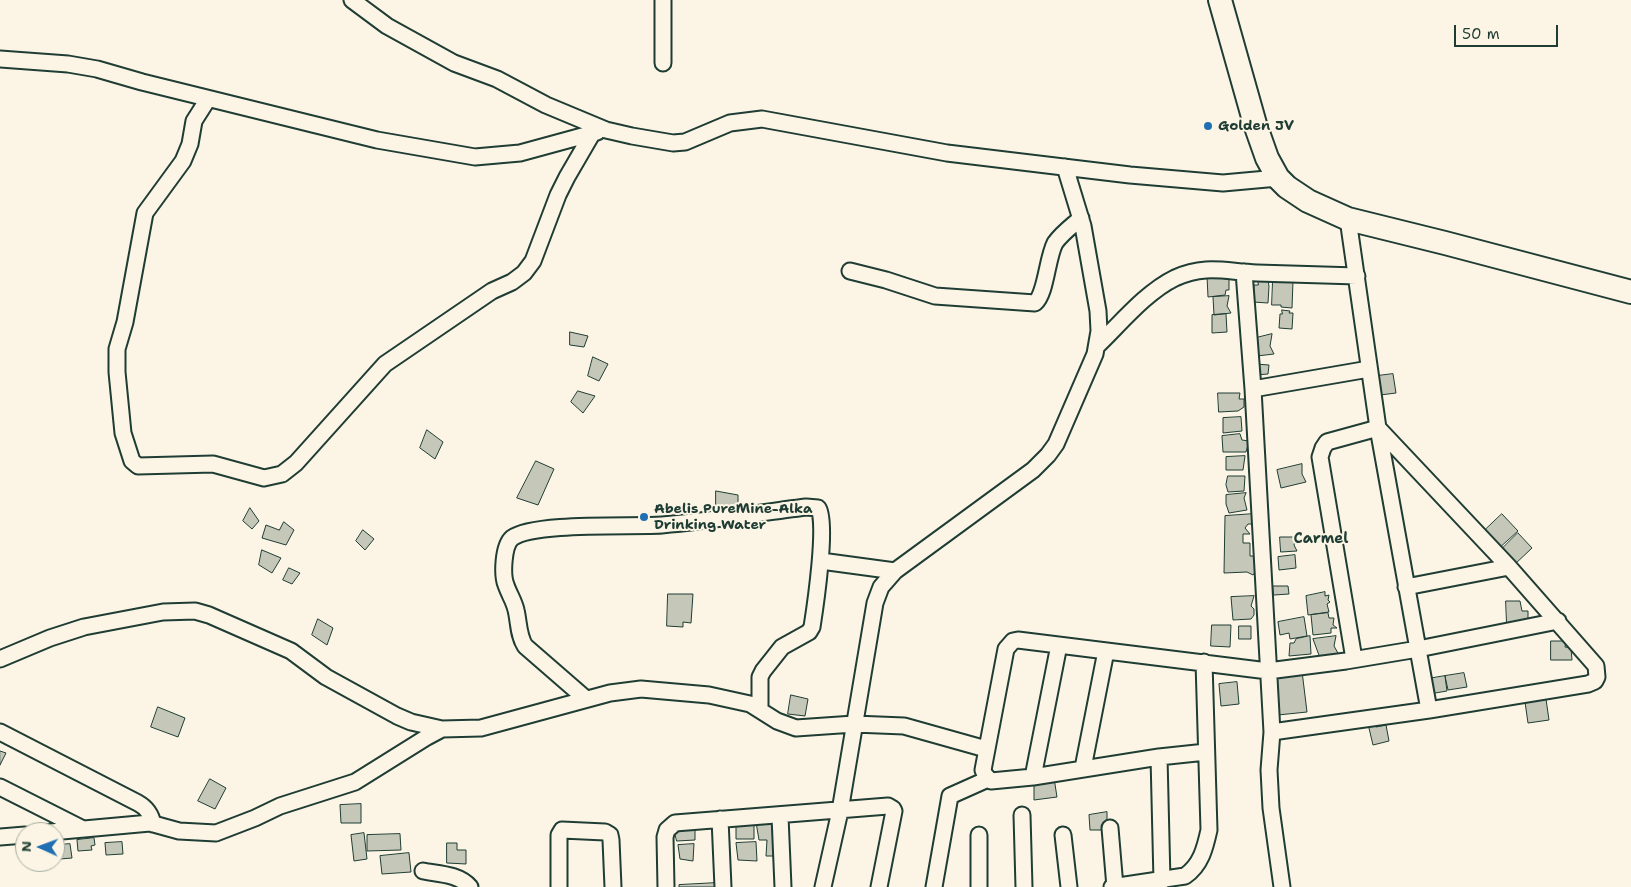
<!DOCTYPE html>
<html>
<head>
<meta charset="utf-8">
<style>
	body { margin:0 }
	#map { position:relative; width:1631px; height:887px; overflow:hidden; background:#fcf5e5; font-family:"Shantell Sans",sans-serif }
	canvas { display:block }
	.north { position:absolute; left:15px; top:822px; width:50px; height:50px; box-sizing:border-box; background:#fcf5e5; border:1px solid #a4ab9e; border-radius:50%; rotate:272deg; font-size:14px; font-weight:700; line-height:20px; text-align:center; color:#1f3d34 }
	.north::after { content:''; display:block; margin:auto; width:18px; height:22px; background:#1f6fb2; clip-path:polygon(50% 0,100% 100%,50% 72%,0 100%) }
	.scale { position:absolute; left:1454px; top:25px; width:104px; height:22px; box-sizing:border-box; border:2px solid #1f3d34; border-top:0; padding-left:6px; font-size:15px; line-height:18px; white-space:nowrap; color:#1f3d34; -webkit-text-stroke:4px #fcf5e5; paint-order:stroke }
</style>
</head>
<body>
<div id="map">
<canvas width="1631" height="887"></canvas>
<div class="north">N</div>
<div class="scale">50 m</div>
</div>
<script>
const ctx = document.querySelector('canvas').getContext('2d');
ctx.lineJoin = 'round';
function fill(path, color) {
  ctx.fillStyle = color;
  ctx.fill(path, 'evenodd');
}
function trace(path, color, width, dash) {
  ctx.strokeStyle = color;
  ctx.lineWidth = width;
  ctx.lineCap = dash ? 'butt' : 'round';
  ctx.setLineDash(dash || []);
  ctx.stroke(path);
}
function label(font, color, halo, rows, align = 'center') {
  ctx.font = font + ' "Shantell Sans",sans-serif';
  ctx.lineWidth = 4;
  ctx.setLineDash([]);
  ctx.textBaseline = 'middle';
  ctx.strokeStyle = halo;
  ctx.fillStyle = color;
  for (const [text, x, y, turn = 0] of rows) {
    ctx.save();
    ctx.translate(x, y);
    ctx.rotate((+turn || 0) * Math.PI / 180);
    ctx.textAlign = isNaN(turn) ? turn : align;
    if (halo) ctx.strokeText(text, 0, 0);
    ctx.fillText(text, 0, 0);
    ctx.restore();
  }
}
const building = new Path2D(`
	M1223,275L1224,279L1229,278V290H1226L1225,295L1208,297L1207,276Z
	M1258,280L1268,281L1269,286L1268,303L1253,302L1254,285H1258Z
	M1273,280L1293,281L1292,308L1281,307V305H1272Z
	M1229,296L1227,306L1231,313L1214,315L1213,297Z
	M1282,310L1290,311L1289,313H1293L1292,329L1279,328L1280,314H1282Z
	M1226,314L1227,332L1212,333V315Z
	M570,332L588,336L584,347L570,345Z
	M1272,334L1270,346L1274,354L1257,356L1256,338Z
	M593,357L608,364L599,381L588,376Z
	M1256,364L1269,365L1268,374L1256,375Z
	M1393,374L1396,393L1380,395L1377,376Z
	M578,391L595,396L583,413L571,402Z
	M1218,393H1240L1239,399H1244V407L1238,411L1219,412Z
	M1241,417L1242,431L1223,433V418Z
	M427,430L443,442L435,459L420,448Z
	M1240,434L1242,440L1249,441L1246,452H1223L1222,436Z
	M1245,456L1243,470H1226V457Z
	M536,461L554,469L538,505L517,498Z
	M1302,464V474L1306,482L1281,488L1277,470Z
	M1228,476H1245L1244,491L1228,492L1226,485Z
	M716,491L738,495V506L716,510Z
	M1246,493L1244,498L1247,510L1229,513L1226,504V495Z
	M250,508L259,521L252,529L243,521Z
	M1254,514V524H1248L1245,528L1250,534H1243V543H1250V556H1253L1257,563L1256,571L1253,575L1247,572L1224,573L1225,516Z
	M1502,514L1518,531L1497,550L1482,533Z
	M284,522L294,530L286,545L262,538L266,525L279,530Z
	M363,530L374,539L365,550L356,541Z
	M1518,533L1532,548L1514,565L1500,551Z
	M1280,537H1296L1294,545L1297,551L1281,552Z
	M262,550L281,558L272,573L259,565Z
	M1295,555L1296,568L1279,570L1278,557Z
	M289,568L300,573L292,584L283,580Z
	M1273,586H1288L1289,594L1274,595Z
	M1325,592V596L1329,595L1328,600L1330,602L1327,604L1329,612L1308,615L1306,596Z
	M668,594H693L691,623L683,622V627L667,626Z
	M1254,596L1251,606L1254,609V615L1251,619L1233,620L1231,597Z
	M1506,601H1520L1522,611H1528V621L1507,625Z
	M1328,613L1329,618H1334L1333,625L1337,628H1331V633L1313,635L1311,615Z
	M1304,617L1307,636L1290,639L1289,633L1280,635L1278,622Z
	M318,619L333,628L327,645L312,635Z
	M1212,625H1231L1230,647L1211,646Z
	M1239,626H1251V639H1239Z
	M1310,636L1311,654L1289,656L1290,643H1294L1296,639Z
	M1336,636L1334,646L1339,655L1320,658L1313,639Z
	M1551,641H1566L1565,647L1571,648L1572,660H1551Z
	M1302,671L1307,712L1278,715L1273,674Z
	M1464,673L1467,687L1448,690L1445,676Z
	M1445,676L1447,691L1429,694L1427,679Z
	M1237,682L1239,704L1221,706L1219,684Z
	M791,695L808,699L805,716L788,714Z
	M1546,699L1549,720L1528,723L1525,702Z
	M158,707L185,718L178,737L151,727Z
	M1375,721L1376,727L1386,725L1389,741L1373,745L1368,724Z
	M0,751L6,753L0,765Z
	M1054,778L1057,797L1034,800V782Z
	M210,779L226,788L215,809L198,801Z
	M361,804V823H341L340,805Z
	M1107,812V830H1090L1089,815Z
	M777,821L780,856H766L767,840H759L756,822Z
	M754,824V839H736V825Z
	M674,829L695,830V840L677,841Z
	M364,833L367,859L354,861L351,835Z
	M400,834L401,850L367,851V835Z
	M94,838L95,845L91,846L92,850L78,851L77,840Z
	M122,842L123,854L106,855L105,843Z
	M756,842L757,861L738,860L736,843Z
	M55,843H57L58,859L55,860Z
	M447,843H457V850H466V864L447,863Z
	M70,844L72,858L60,859L59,845Z
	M694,844L693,861L680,859L678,845Z
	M409,853L411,872L382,874L380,856Z
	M716,883L715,887H679V885Z`);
const street = new Path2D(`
	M352,0L387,26L454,63L497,79L546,105L606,130L632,136L673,143L685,142L730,123L762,119L947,153L1130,175L1223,183L1278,178
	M663,0V63
	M0,59L68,64L97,69L142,82L377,140L475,157L520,153L597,132
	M208,99L194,121L190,144L183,161L145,213L125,322L117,349V372L123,433L132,461L138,466L213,464L264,478L282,474L296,463L385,364L492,291L512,282L524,273L533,261L558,195L567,177L592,134
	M1348,219L1378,428L1429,710
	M850,271L886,280L935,296L1035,303C1046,294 1047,258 1055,243C1062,233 1072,226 1081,218
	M1244,272L1253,389L1272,732L1269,770L1271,808L1282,887
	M1097,346C1120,324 1146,292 1175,278C1206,264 1226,272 1257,273C1290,274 1324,275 1357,276
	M1253,389L1369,369
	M821,561L895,571
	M1406,587L1509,567
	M0,659L50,638L84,627L163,612L195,611L209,615L291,651L326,677L397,716L411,722L442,729
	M586,699L525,646C518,635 519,622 516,610C514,601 509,594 506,585C502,575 503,546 512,538C533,522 631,527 662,525C710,521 758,513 806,507L818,508C828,520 815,608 812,627L809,632L782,647L763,671L760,677V710
	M0,732L138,803C147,808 151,814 153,824
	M1272,732L1429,710L1588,684L1595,681L1597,677L1596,666L1509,567L1378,428L1327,442L1323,448L1320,457L1354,659
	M1206,752L1159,757L1033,777L991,781L985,775L983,770L1006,649L1013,641L1018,640L1268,671L1346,661L1418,649L1558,621
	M1159,757L1162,881
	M1083,768L1106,651
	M1033,777L1059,645
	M0,787L83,829
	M1022,815L1024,887
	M780,816L783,887
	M720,819L723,887
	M1110,828L1115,887
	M51,832L150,823L179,831L216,833L255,818L280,806L355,782L427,737L442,729L481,728L610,693L641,689L709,695L750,704L777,721L796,728L854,724L904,726L986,749
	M979,835V887
	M1063,835L1069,887
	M0,837L25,835
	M423,871C439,874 459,874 470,887
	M559,887V835L562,830L605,832L610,835L611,840L613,887
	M666,887L665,837L667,830L675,823L888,806L893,809L894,811L879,887
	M823,887L840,811L875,603L881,587L895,571L1033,470L1048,455L1056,444L1095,354L1099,331L1098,311L1083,226L1065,167
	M934,887L950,796L988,779
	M1112,887L1185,876C1201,865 1205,848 1209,830L1204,662`);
const secondary = new Path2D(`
	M1220,0L1255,124L1267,158L1278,178L1287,187L1308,201L1348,219L1445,243L1631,292`);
const markers = [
	[1208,126,5,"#1f6fb2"],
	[644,517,5,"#1f6fb2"]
];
const poiNames = [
	["Golden JV",1218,126],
	["Abelis PureMine-Alka",654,509],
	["Drinking Water",654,525]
];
const neighbourhoodNames = [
	["Carmel",1321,539]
];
fill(building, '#c5c7b9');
trace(building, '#1f3d34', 1);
trace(street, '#1f3d34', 19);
trace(secondary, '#1f3d34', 26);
trace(street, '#fcf5e5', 15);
trace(secondary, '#fcf5e5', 22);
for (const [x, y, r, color] of markers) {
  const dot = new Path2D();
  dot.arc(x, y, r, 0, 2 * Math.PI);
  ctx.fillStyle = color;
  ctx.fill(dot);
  trace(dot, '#fcf5e5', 2);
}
label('bold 14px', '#1f3d34', '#fcf5e5', poiNames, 'left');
label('bold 15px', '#1f3d34', '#fcf5e5', neighbourhoodNames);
</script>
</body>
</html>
